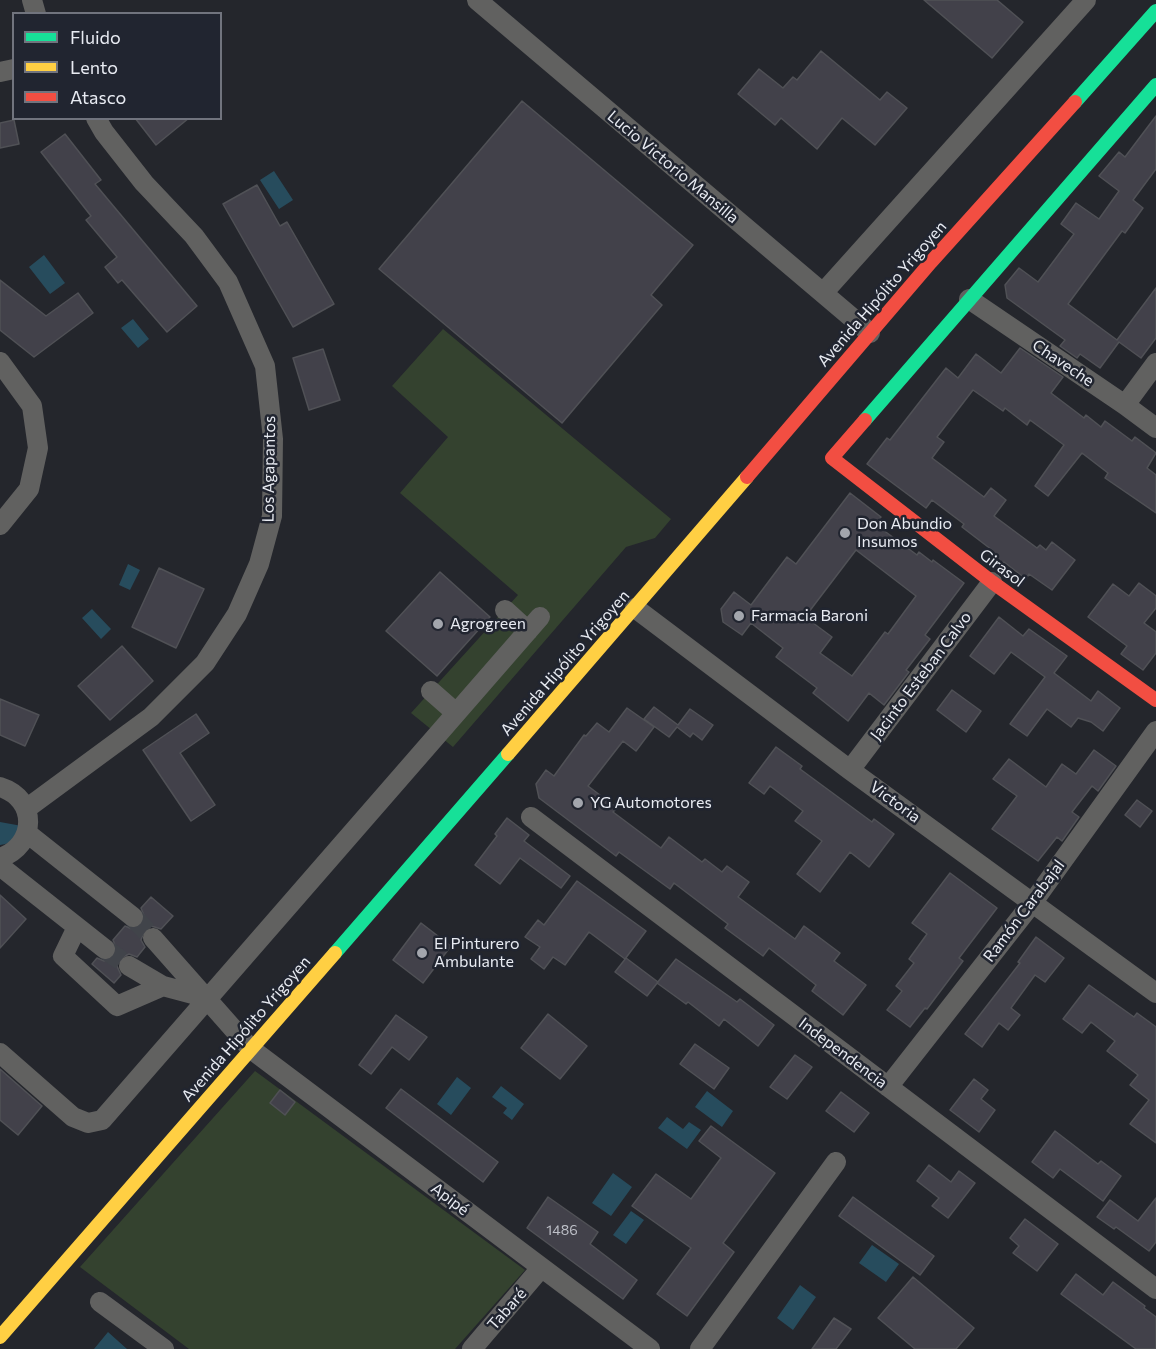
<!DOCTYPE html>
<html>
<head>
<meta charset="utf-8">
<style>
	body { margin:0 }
	#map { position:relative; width:1156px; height:1349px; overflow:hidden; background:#24262c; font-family:Commissioner,sans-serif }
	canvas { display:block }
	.legend { position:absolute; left:12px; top:12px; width:210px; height:108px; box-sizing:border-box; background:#212530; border:2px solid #71747e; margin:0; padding:8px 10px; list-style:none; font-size:18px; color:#e8ebf2 }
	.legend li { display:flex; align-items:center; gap:12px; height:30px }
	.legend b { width:30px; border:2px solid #71747e }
</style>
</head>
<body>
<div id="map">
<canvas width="1156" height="1349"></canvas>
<ul class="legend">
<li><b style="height:8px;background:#16e098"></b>Fluido</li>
<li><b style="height:8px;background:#ffcf43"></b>Lento</li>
<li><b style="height:8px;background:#f24e42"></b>Atasco</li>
</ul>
</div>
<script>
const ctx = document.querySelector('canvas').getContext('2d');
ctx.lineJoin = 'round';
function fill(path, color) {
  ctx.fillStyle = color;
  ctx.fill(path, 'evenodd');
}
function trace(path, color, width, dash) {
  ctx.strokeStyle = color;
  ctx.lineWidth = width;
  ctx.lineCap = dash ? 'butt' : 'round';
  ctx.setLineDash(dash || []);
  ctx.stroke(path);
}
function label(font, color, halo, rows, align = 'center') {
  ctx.font = font + ' Commissioner,sans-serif';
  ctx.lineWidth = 5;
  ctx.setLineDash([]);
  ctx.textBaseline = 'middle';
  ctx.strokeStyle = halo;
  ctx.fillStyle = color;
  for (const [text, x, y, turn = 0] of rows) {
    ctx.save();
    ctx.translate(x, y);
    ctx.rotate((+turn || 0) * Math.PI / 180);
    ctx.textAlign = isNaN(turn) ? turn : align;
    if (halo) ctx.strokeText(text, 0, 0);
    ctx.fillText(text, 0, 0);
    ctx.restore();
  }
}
const green = new Path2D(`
	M443,329L671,519L655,538L626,547L453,747L411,713L518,595L400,493L448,437L392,386Z
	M255,1071L525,1270L455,1349H189L80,1267Z`);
const water = new Path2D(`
	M274,171L293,200L279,209L260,180Z
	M44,255L65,283L50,294L29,267Z
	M133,319L149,339L138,348L121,328Z
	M128,564L140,570L130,590L119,585Z
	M92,609L111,629L101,639L82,618Z
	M0,822L22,826C17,837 12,844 0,845Z
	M457,1077L471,1088L451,1115L437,1104Z
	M501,1086L524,1104L512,1120L503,1113L507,1108L492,1097Z
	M707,1091L733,1111L722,1127L695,1107Z
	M667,1117L683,1129L689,1122L701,1130L687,1149L658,1128Z
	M613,1173L632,1187L611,1216L592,1203Z
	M631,1211L644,1220L626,1244L613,1235Z
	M872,1245L899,1264L886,1282L859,1263Z
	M800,1285L816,1297L793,1330L777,1318Z
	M108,1332L127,1349H94Z`);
const building = new Path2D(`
	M924,0H997L1023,22L992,58Z
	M821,51L880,100L887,92L907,108L875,145L842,118L817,149L781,118L775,125L738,94L759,69L783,88L793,77L797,80Z
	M522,101L693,245L651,295L662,305L562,423L379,269Z
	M1156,116V169L1133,200L1143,208L1125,233L1122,231L1068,304L1117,340L1156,288V338L1141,358L1119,342L1100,368L1080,354L1077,358L1060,346L1065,340L1007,298L1005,285L1019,268L1038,282L1074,234L1061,224L1076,203L1099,219L1119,191L1099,176L1119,152L1125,157Z
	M135,118H189L156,145Z
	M14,120L19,144L0,148V123Z
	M65,134L101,180L95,184L197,306L167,332L122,280L118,283L105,267L117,257L86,220L91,216L41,152Z
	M257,185L280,226L287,222L334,304L293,327L223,204Z
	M0,280L46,316L78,293L93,313L34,357L0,330Z
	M1020,348L1063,377L1051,393L1084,418L1086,415L1101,427L1105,421L1132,441L1135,437L1156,453L1147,468L1156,475V513L1105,478L1108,473L1082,453L1048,496L1035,486L1064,445L1030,420L1027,425L1005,408L1003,411L973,390L937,437L944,442L932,458L984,497L991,488L1006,500L994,516L1037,548L1040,545L1046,550L1052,542L1075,560L1052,590L1029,574L1026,579L1004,562L1002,565L989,555L992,550L962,527L964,524L932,500L926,508L867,464L887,438L890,440L946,368L958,378L976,354L1001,373Z
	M323,349L340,400L309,410L293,358Z
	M850,493L881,517L875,524L917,555L919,552L932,562L933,560L964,583L925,635L930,639L906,670L909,672L884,705L869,693L848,721L813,693L817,688L776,657L783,648L751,623L742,635L723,622L721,609L734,592L751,605L787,557L796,564ZM856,550L916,596L888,634L885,632L852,676L820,653L832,637L805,617Z
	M159,568L204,589L176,648L132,627Z
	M440,572L490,617L437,676L386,631Z
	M1139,583L1156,596V608L1144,623L1156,632V653L1143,670L1121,654L1127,646L1088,617L1113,584L1129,596Z
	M999,617L1023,636L1029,629L1067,656L1054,673L1091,701L1098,691L1120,708L1103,731L1091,722L1078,718L1071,727L1047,709L1027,736L1010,724L1045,677L1011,652L994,674L970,656Z
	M122,646L153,681L110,720L78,686Z
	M952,690L981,711L966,732L937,710Z
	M0,699L39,715L25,746L0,735Z
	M654,707L678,725L690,709L713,725L702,740L693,733L690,737L677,727L669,737L644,719Z
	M627,708L654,727L636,751L623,741L588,786L617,808L613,812L661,848L669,837L702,862L705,859L722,872L727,866L749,882L738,897L795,939L804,926L840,953L834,961L866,985L843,1015L812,991L816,985L769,948L763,956L725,928L728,924L674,883L670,889L619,852L616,856L539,798L536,784L546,770L554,776L584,735L586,736L597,723L609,732Z
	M196,714L209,733L180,753L215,805L191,821L143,750Z
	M776,747L802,766L800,769L872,822L874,819L894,834L869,867L850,852L820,892L797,874L822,841L795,821L803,811L770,786L764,794L749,783Z
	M1094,750L1116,766L1098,791L1092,786L1072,812L1079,817L1062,841L1057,837L1038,861L992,829L1017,796L993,779L1009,759L1046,787L1062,764L1076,774Z
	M1137,800L1152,811L1140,827L1125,815Z
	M507,818L529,835L524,841L570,876L561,888L520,858L500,884L475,865L497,836L495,834Z
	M950,873L997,908L959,958L963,961L927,1009L925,1008L910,1027L887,1010L902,991L896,986L914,963L909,959L927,934L912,923Z
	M577,881L646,931L625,959L589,932L565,965L553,957L544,969L531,959L540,947L525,937L538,920L544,925Z
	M0,895L26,919L0,948Z
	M151,897L173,916L161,929L151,926L145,929L141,940L145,947L137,957L129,954L119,959L117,966L121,975L114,983L92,964L97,958L104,961L114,957L117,950L113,940L125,926L132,929L142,925L145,918L141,908Z
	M421,923L451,946L423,983L393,960Z
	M1036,937L1064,958L1045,982L1035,975L1011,1008L1020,1015L1008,1030L999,1023L982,1047L965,1034L1020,963L1018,962Z
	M626,958L658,982L647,996L615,972Z
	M676,959L737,1002L740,999L774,1025L758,1046L724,1019L719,1026L688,1002L686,1004L657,983Z
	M1089,985L1134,1017L1137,1013L1156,1027V1143L1130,1124L1149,1100L1130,1085L1138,1075L1107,1051L1115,1041L1091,1022L1082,1033L1063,1019Z
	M548,1014L587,1046L560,1079L521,1048Z
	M396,1015L427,1037L409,1060L392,1047L371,1074L359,1065Z
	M695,1044L729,1068L714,1089L680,1064Z
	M795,1055L812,1067L787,1099L770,1087Z
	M0,1069L42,1106L18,1135L0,1120Z
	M974,1079L988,1090L981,1099L995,1110L979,1132L950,1110Z
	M401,1089L498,1162L483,1182L386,1108Z
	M280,1090L295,1102L285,1115L270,1103Z
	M841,1092L869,1113L854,1132L826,1111Z
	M711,1126L775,1173L723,1243L734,1252L687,1316L657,1294L691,1248L632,1206L656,1174L691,1199L721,1158L699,1141Z
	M1055,1131L1098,1164L1101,1161L1121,1176L1103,1201L1060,1169L1053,1178L1032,1162Z
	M929,1165L951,1182L959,1171L975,1183L948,1218L932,1206L939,1198L917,1181Z
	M548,1197L598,1232L590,1244L637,1280L623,1299L527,1228Z
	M853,1197L934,1256L920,1275L839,1216Z
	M1156,1198V1242L1149,1251L1116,1227L1114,1229L1097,1217L1110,1200L1138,1221Z
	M1025,1219L1058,1244L1037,1271L1013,1253L1019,1246L1010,1238Z
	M1076,1274L1103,1295L1113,1282L1145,1306L1144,1308L1156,1317V1349H1136L1061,1294Z
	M913,1277L974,1328L956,1349H915L878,1318Z
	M834,1318L851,1329L836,1349H812Z`);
const streetTunnel = new Path2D(`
	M133,917L153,938
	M105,949L129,966`);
const street = new Path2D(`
	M32,0L36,14
	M477,0L870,333
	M0,72L14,69
	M823,293L1086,0
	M969,299L1125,405L1156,428
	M0,362L32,406L38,448L29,489L0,525
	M1125,405L1156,363
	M635,608L850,770L1156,993
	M505,610L528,631
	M431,691L456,713
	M850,770L992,582
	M0,787C38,799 37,845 0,858
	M26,809L151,717L205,663L237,614L259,564L272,516L273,439L265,366L228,282L194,236L144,183L104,132L96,118
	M531,817L1156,1289
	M27,833L133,917
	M0,866L105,949
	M77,927L63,956L117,1006L163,986
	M153,938L251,1049L650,1349
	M129,966L163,986L208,998
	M0,1053L73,1117L88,1123L102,1120L540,617
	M888,1087L1033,902L1156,731
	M100,1302L164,1349
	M472,1349L541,1268
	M700,1349L836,1162`);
const fast = new Path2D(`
	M1075,102L1156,11
	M865,420L1156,85
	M335,953L508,754`);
const slow = new Path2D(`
	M508,754L747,477
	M0,1337L335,953`);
const jam = new Path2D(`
	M865,420L832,458L992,582L1156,700
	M747,477L931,262L1075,102`);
const markers = [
	[845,533,6,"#a3a6ad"],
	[739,616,6,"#a3a6ad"],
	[438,624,6,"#a3a6ad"],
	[578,803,6,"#a3a6ad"],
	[422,953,6,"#a3a6ad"]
];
const numberNames = [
	["1486",562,1230]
];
const streetNames = [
	["Lucio Victorio Mansilla",673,167,40],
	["Avenida Hipólito Yrigoyen",882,294,-49],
	["Chaveche",1063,363,34],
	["Los Agapantos",269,469,-89],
	["Girasol",1002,568,37],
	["Avenida Hipólito Yrigoyen",565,663,-49],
	["Jacinto Esteban Calvo",921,676,-53],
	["Victoria",895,802,36],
	["Ramón Carabajal",1024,911,-53],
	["Avenida Hipólito Yrigoyen",246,1029,-49],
	["Independencia",843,1053,37],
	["Apipé",450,1199,37],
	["Tabaré",507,1309,-49]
];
const poiNames = [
	["Don Abundio",857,524],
	["Insumos",857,542],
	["Farmacia Baroni",751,616],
	["Agrogreen",450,624],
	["YG Automotores",590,803],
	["El Pinturero",434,944],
	["Ambulante",434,962]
];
fill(green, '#34422f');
fill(water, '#274c5d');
fill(building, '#42414a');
trace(building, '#505156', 1.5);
trace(streetTunnel, '#41444a', 20, [20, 10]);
trace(street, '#616160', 20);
trace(fast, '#16e098', 14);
trace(slow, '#ffcf43', 14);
trace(jam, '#f24e42', 14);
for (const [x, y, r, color] of markers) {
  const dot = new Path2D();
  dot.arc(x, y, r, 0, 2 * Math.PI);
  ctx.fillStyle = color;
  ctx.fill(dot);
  trace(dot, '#212530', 2);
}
label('14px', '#bec0c8', null, numberNames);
label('16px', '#e8ebf2', '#212530', streetNames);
label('16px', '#e8ebf2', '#212530', poiNames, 'left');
</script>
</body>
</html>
